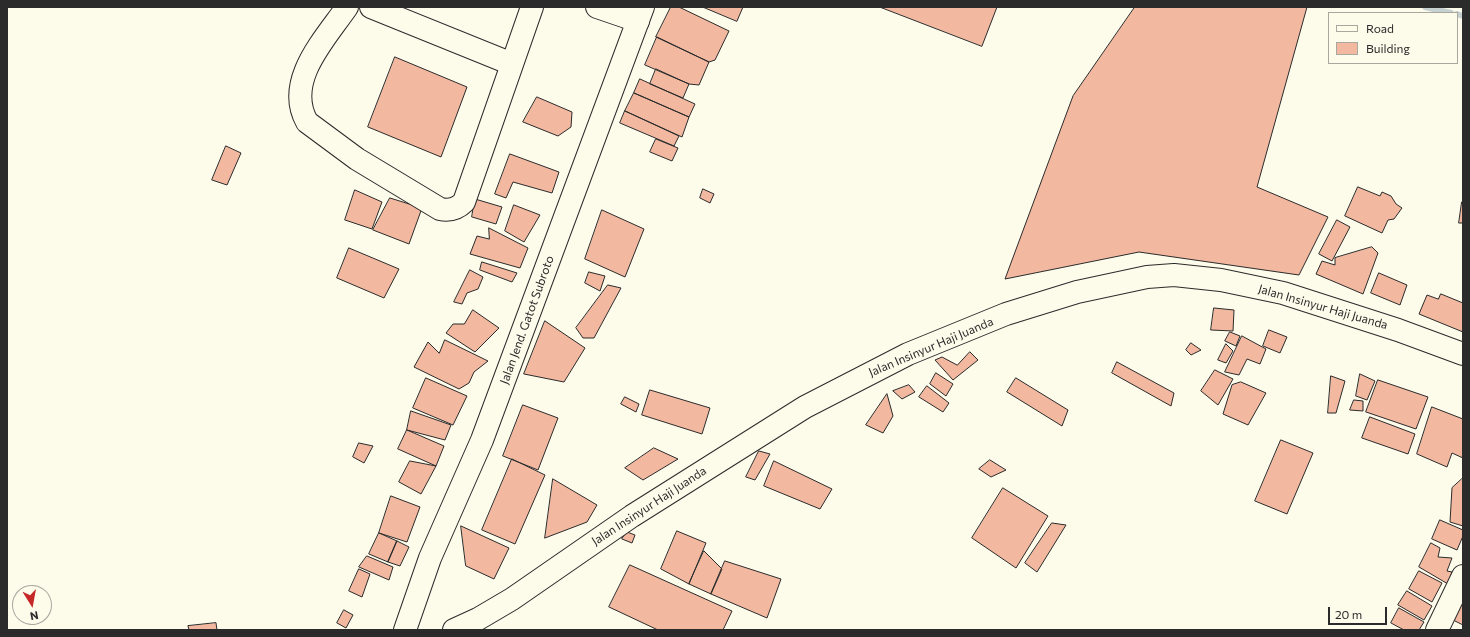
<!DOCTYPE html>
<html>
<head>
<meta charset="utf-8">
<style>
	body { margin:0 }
	#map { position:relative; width:1470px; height:637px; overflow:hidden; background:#fdfbea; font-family:Commissioner,sans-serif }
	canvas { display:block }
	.frame { position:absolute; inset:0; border:8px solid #2b2b2b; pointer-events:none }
	.legend { position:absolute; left:1328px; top:12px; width:130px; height:52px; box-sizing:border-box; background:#fdfbea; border:1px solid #a9a89e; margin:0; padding:5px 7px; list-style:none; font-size:12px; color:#2b2b2b }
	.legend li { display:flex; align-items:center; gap:8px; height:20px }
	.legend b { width:20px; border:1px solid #a9a89e }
	.north { position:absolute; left:12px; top:585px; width:40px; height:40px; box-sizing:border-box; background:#fdfbea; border:1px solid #a9a89e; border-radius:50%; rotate:169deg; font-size:11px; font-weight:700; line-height:16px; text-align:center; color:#2b2b2b }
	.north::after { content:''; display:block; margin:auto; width:14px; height:18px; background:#c62828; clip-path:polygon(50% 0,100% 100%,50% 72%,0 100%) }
	.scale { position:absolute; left:1328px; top:607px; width:59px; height:18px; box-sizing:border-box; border:2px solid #2b2b2b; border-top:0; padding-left:5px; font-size:12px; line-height:14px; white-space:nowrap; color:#2b2b2b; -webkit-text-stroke:3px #fdfbea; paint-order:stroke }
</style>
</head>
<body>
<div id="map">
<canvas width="1470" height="637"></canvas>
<div class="frame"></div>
<ul class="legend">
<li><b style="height:5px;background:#fdfbea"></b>Road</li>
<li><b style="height:11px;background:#f2b8a0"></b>Building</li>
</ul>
<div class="north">N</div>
<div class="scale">20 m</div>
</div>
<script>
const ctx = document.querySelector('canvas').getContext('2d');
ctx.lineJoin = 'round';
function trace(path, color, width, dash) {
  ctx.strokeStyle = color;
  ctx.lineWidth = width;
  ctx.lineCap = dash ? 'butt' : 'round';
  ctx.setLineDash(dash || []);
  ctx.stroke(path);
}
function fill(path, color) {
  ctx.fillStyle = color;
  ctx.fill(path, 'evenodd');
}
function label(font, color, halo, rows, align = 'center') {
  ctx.font = font + ' Commissioner,sans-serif';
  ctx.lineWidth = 3;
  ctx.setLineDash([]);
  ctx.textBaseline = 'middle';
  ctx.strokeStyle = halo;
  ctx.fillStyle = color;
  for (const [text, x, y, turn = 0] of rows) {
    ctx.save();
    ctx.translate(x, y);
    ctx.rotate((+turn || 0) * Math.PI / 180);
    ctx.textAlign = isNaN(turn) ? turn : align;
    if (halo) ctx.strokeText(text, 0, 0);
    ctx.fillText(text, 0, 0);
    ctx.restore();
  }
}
const stream = new Path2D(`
	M1425,7L1451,13
	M1457,14L1463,16`);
const building = new Path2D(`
	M671,7H679L729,31L715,60L709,62L656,37Z
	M703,7H743L737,21Z
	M880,7H997L982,46Z
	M1135,7H1307L1257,187L1328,217L1299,275L1139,252L1005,279L1073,96Z
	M657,37L709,62L699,85L689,84L645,65Z
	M395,57L467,87L441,157L368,127Z
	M656,69L689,84L683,98L650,84Z
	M640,79L695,104L689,117L634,93Z
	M634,93L689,117L682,137L625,111Z
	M537,97L572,112L571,127L558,136L523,122Z
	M625,111L679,136L674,146L620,123Z
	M656,139L678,148L672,161L650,152Z
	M226,146L241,153L227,185L212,180Z
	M510,154L559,172L552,193L513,182L506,198L495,194Z
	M1358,187L1380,196L1382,192L1391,196L1396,204L1402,208L1394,219L1388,220L1382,233L1345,216Z
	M703,189L714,194L710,203L700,198Z
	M355,190L382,202L372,229L345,220Z
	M390,198L422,208L409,244L373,230Z
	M475,199L502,207L496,224L472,217Z
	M1462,202H1463V223H1459Z
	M514,205L540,215L524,242L505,231Z
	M602,210L644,229L625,277L585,259Z
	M1337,220L1350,227L1332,261L1319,254Z
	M489,228L528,248L520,268L470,254L477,236L489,239Z
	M1372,247L1378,253L1363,294L1316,274L1322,261L1335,265V258Z
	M349,248L399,269L384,298L337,278Z
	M482,262L517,273L512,282L480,270Z
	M470,270L483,277L478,289L467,293L462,304L454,302Z
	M589,272L605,276L600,291L585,283Z
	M1379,273L1407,285L1400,305L1371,293Z
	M608,285L621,288L594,338H583L576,328Z
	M1441,294L1463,303V332L1419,314L1427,295L1438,299Z
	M1214,308L1234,310L1233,331L1211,330Z
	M473,310L499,328L475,352L446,333L453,324H464Z
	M545,321L585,348L564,382L524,374Z
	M1269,330L1287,337L1280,353L1263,346Z
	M1230,332L1240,336L1236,346L1225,341Z
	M1242,336L1266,349L1260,364L1247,359L1239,375L1225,372Z
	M445,340L488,361L474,372L469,383L459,389L414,367L428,342L439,353Z
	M1191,343L1201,350L1191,355L1186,350Z
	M1226,344L1233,351L1226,363L1218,360Z
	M970,352L978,360L953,380L935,360L942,357L957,365Z
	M1117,362L1174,393L1171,406L1112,373Z
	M1215,370L1233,379L1218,405L1201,391Z
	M936,373L953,384L946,396L930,384Z
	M1360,374L1375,381L1367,400L1356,396Z
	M1331,376L1345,381L1336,413H1328Z
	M426,378L467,396L453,425L413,408Z
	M1016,378L1068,410L1062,426L1007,392Z
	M1378,380L1428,397L1416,429L1366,412Z
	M1241,382L1266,393L1248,425L1223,414L1232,385Z
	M909,385L915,392L902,399L893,391Z
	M927,386L949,403L943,412L919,397Z
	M650,390L710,408L702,434L642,415Z
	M887,394L893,416L883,433L866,425Z
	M625,397L639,404L636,412L621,404Z
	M1354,400L1363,401V411L1350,410Z
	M523,405L558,418L538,470L503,456Z
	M1432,407L1463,419V458L1452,453L1447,467L1417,454Z
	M411,411L451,425L445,440L407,430Z
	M1370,417L1415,434L1408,454L1362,438Z
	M407,430L444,446L436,466L398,449Z
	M1281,440L1313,453L1287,514L1255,501Z
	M359,443L373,446L364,463L353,457Z
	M654,448L678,459L643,480L625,468Z
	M759,451L770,454L755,480L746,477Z
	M512,459L545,475L515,544L482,530Z
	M990,460L1006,470L991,477L979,469Z
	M410,461L436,466L421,494L399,482Z
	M774,461L832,489L820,509L764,486Z
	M553,479L597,505L587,522L545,538Z
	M1462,479L1463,480V526L1450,522L1452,488Z
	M1003,488L1048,516L1016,568L972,538Z
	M391,496L420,507L407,542L379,533Z
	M1440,520L1463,530V536L1457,550L1432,539Z
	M1052,523L1066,525L1037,572L1025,563Z
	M461,526L509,548L494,579L466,566Z
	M677,531L706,543L689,584L661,569Z
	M627,532L635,535L632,543L622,539Z
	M379,533L397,541L388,562L369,554Z
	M397,541L409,547L400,566L388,562Z
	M1431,543L1440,548L1438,557L1452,558L1447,571L1452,572L1448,584L1419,567Z
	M704,551L722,569L711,594L689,584Z
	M367,556L393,567L389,580L359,567Z
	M725,561L781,579L767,618L711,594Z
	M630,565L732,611L723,630H658L609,607Z
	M359,569L370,574L362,597L349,591Z
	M1419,571L1442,583L1432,602L1409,589Z
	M1407,591L1432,606L1424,620L1398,605Z
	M1457,600L1463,603V625L1447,617Z
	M1399,608L1424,622L1419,630H1404L1391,623Z
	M344,610L353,615L346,628L337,623Z
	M216,623L217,630H189L188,626Z`);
const minor = new Path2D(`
	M347,7C325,39 284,81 307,122L357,159L440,209C450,211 457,209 464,202L532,7
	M371,7L512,64
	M597,7L638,21
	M1437,630L1463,576`);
const major = new Path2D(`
	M405,630L430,558L482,440L643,7
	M454,630L478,619L512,599L632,516L805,407L908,354L1006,314L1077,292L1147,277L1174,275L1221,280L1283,293L1398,330L1463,354`);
const streetNames = [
	["Jalan Insinyur Haji Juanda",1323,307,16],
	["Jalan Jend. Gatot Subroto",527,320,-70],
	["Jalan Insinyur Haji Juanda",931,347,-23],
	["Jalan Insinyur Haji Juanda",649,506,-33]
];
trace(stream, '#c7d0d0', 6);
fill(building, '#f2b8a0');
trace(building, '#2b2b2b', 1);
trace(minor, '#2b2b2b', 24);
trace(major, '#2b2b2b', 24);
trace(minor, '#fdfbea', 22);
trace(major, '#fdfbea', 22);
label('12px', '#2b2b2b', '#fdfbea', streetNames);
</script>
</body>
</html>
